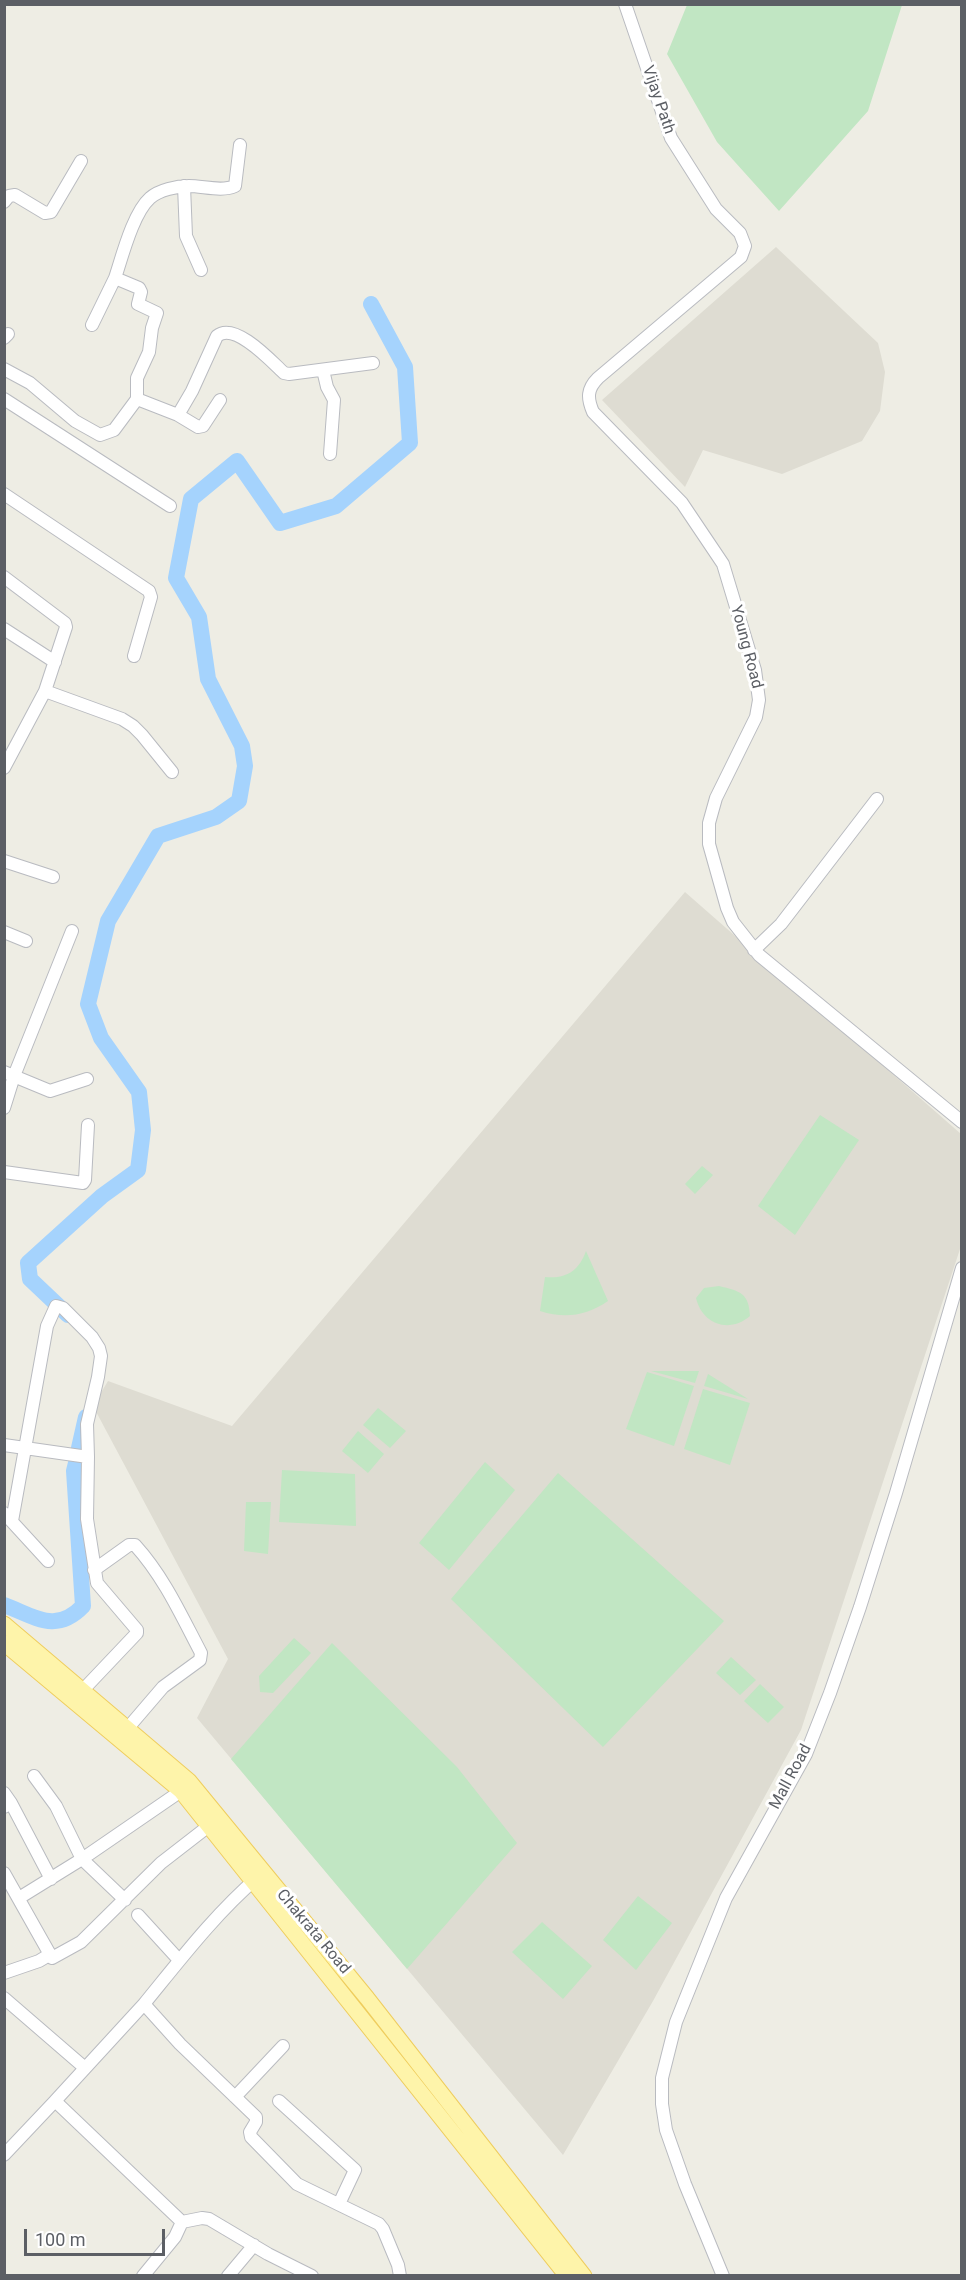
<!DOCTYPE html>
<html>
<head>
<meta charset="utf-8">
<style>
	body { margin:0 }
	#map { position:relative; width:966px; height:2280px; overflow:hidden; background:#eeede4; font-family:Roboto,sans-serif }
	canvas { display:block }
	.frame { position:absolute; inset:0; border:6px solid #5c5f65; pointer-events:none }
	.scale { position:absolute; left:24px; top:2229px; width:141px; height:27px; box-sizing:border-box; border:3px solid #5c5f65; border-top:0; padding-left:8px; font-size:18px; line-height:21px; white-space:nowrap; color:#5c5f65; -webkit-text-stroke:4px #fff; paint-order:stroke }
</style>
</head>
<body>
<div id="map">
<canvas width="966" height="2280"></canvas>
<div class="frame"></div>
<div class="scale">100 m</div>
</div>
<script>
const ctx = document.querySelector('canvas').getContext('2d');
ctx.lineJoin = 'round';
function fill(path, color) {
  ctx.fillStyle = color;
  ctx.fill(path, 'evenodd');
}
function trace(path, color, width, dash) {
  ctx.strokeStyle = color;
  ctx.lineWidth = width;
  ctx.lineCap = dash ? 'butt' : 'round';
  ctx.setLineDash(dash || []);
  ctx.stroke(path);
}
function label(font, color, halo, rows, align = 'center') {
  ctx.font = font + ' Roboto,sans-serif';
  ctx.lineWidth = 6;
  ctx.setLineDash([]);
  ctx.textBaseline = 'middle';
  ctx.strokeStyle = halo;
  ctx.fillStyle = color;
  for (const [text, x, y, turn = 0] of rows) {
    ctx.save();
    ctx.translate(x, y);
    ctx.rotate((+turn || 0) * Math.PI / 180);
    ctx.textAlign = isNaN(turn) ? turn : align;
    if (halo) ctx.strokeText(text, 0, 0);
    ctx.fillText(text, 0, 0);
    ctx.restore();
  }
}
const education = new Path2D(`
	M776,247L878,343L885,372L880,411L862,441L782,474L703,450L685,487L602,400Z
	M685,892L961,1134V1246L801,1730L653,2001L563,2155L197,1718L228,1659L93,1406L108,1381L232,1426Z`);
const green = new Path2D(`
	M687,5H902L868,111L779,211L717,142L667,54Z
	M820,1115L859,1140L795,1235L758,1206Z
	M702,1166L713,1175L695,1194L685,1184Z
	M586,1251L608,1301C586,1316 565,1319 540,1311L545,1277C566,1279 579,1271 586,1251Z
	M719,1286C740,1291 749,1293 750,1316C729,1334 702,1324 696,1298L704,1288Z
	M651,1371H699L695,1383Z
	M647,1372L694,1386L674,1446L626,1429Z
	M708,1374L748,1399L704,1386Z
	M703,1389L750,1403L730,1465L684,1449Z
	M378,1408L406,1431L390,1448L363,1425Z
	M358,1431L384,1454L368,1473L342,1451Z
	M485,1462L515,1490L449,1570L419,1543Z
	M282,1470L355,1474L356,1526L279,1522Z
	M558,1473L724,1621L603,1747L451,1599Z
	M246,1502H271L268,1554L244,1551Z
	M294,1638L311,1653L273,1693L260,1692L259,1676Z
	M332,1643L457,1767L517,1843L407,1969L231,1759Z
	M731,1657L756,1680L740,1695L716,1673Z
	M760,1684L784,1707L768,1723L744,1701Z
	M638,1896L672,1923L636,1970L603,1940Z
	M542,1922L592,1966L563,1999L512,1952Z`);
const river = new Path2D(`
	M68,1315L30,1279L28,1263L102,1196L138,1170L143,1130L139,1092L101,1038L88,1004L108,921L158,836L216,817L239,801L245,766L242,746L208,679L199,617L176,578L191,499L237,461L280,523L336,506L410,443L405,367L371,304
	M79,1448L86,1417
	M4,1605C36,1617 56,1634 83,1606L74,1471L76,1463`);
const minor = new Path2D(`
	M625,4L671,138L716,209L740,233L745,246L741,257L598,378C587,389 587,398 593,412L682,503L723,564L755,670L759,700L756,717L716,798L709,823V844L727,908L733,922L759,955L962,1122
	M184,186L186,236L201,270
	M4,202L9,196L15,195L45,213L51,212L81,161
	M115,278C122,257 133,213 150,198C159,190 177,186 189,186C203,186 222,192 235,186L240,145
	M92,325L115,278L139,288L141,292L138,304L157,313L152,328L149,352L137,378V399
	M4,338L8,334
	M4,369L30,383L75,421L100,435L114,430L137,399L178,415L192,391L217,336C235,321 272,362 284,373L289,374L373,363
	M323,370L327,387L334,400L330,454
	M4,399L170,506
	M178,415L198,427L203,426L220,400
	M4,494L149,591L151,597L134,656
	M4,577L65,623L66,627L45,691L4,768
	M4,629L55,662
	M45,691L122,719L133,726L142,735L172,772
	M4,861L53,877
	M4,932L26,941
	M754,950L781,924L877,799
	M4,1072L50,1091L87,1079
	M4,1108L14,1076L72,931
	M4,1172L83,1183L85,1180L88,1125
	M4,1445L88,1457L87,1519L97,1583L137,1630V1633L82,1691
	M4,1513L48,1561
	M12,1521L47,1326L56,1306L63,1308L92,1337L99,1348L101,1356L98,1377L87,1424L88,1457
	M94,1570L129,1545H135C164,1577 181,1615 201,1653L200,1660L163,1687L127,1729
	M34,1776L56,1806L82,1859L125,1900
	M4,1793L11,1803
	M4,1807L11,1803L51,1879
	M4,1873L52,1958L81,1942L161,1863L210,1825
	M258,1877C215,1914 180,1960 144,2004L180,2044L256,2117V2122L250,2132L251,2137L297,2184L379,2224L383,2229L398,2265L400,2276
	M19,1898L82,1859L181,1791
	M138,1915L179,1960
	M4,1973L39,1961L49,1955
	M4,1998L85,2068
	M144,2004L55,2101L182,2222L202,2218L209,2219L268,2254L312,2276
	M235,2097L283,2046
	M279,2101L355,2170L339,2204
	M4,2155L55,2101
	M143,2276L175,2237L182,2222
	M228,2276L254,2245
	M723,2276L685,2184L666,2130L662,2104V2078L676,2022L726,1898L806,1754L830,1693L860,1607L896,1493L962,1268`);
const major = new Path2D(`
	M4,1624L189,1781L367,1998L584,2276
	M4,1643L181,1791L567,2276`);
const streetNames = [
	["Vijay Path",658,100,71],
	["Young Road",746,647,75],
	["Mall Road",791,1777,-62],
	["Chakrata Road",313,1932,50]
];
fill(education, '#dedcd2');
fill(green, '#c1e6c3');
trace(river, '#a5d3fd', 16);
trace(minor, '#b9bbc0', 14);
trace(major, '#efcd5d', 17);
trace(minor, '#fff', 12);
trace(major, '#fef4aa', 15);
label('16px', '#5c5f65', '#fff', streetNames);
</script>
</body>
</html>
